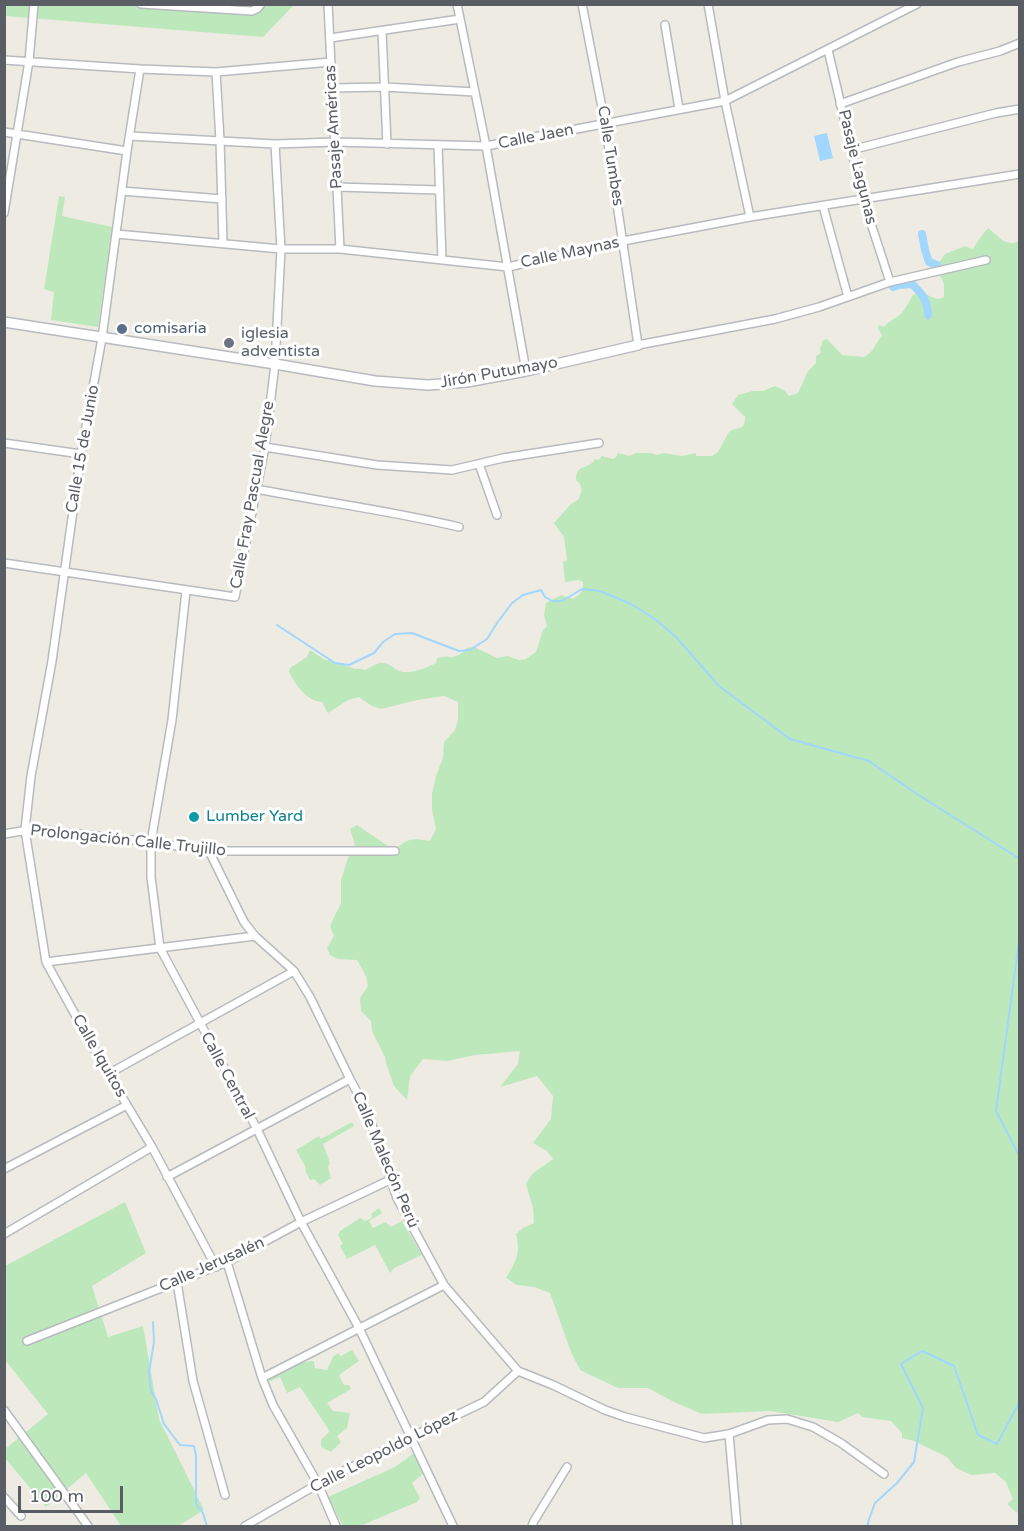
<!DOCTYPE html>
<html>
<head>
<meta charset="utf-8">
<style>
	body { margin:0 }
	#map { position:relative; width:1024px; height:1531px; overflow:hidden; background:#eeece2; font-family:"Varela Round",sans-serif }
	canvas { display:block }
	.frame { position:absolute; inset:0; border:6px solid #5a5e64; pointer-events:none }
	.scale { position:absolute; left:18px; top:1486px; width:105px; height:27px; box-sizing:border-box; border:3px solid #5a5e64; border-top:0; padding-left:8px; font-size:18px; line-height:21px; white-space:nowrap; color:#5a5e64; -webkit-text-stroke:4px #fff; paint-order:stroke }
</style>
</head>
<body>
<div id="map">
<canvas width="1024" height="1531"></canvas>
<div class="frame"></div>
<div class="scale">100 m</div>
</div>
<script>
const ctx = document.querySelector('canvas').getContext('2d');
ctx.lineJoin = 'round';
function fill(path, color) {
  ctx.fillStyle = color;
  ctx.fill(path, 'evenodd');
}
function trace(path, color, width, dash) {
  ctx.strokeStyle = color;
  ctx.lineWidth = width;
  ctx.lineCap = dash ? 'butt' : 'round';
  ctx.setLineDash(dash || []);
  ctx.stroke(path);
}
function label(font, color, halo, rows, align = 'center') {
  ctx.font = font + ' "Varela Round",sans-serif';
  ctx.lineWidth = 6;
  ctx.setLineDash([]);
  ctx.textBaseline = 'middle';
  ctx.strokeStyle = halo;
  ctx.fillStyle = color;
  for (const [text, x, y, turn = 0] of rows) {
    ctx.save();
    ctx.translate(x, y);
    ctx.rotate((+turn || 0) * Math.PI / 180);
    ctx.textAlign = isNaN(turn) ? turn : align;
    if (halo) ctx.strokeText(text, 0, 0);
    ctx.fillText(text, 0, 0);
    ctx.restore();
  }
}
const green = new Path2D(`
	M4,5H294L263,37L5,16Z
	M59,196L65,197L62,216L112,227L98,327L51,320L54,292L44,289Z
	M988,228C998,235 1005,248 1019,241V1513L1016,1512L1007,1504L1013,1499L1006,1482L995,1473L971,1475L956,1468L947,1457L914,1441L902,1438V1433L891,1421L862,1417L858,1413L838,1422L770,1411L702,1414L674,1402L648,1388H618L580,1370L571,1352L550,1293L534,1287L517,1285L506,1278C516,1261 521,1254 516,1234L523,1228L534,1223L533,1208L526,1184L532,1174L553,1159L547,1151L533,1143L551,1119L553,1096L537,1076L500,1087L518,1064L520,1051L475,1055L447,1061L423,1059L410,1076L407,1100L394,1086L387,1066L385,1057L372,1031L371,1021L361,1011L360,998L368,986L366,976L357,960L338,959L330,955L327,948L334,936L330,926L341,903V880L348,858L355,845L350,829L357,825L394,850C408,838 413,838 430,841L436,829L432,810V794L436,776L443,758L444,742L455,730L458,720V702L444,696L417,700L381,709L372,706L359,697L348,700L328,713L322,702C306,701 296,685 289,672L290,668L307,657L310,650L325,660H329L336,664H341L355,669H362L365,670C370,668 377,662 383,663C389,663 394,669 399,671C410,675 426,668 436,663L437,658C452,654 453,662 467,648L474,647L497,658L508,656L519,660L526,659L536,652L543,630L547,626L544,615L546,603L561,595L573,599C580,594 584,592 583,582L579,580L565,582L563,562L567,560L564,537L554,523L571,504L578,500L582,490L580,484L576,480C576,462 589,471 595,459L599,460L602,456L613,459L616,457L618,453L629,456L636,453H651L656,455L664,453L682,456L696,453V456H712L718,452L729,432C737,426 745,432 745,417L732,404L738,395L753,391H763L775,386L784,390L789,396L798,393L808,371L816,363V356L821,353L820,349L823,340L827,339L842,355L864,357L871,352L882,335L878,328L879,325L884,327C888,322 892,320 897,317C904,313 909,301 913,295C914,294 921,293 922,293C931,295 935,302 944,297V284L936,267L945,254L965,246L973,249L980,238Z
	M352,1122L354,1126L323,1144L330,1163L328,1167L331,1178L320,1185L314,1179L310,1180L306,1172L305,1166L296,1150L319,1136L321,1139Z
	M125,1202L146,1253L92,1286L108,1337L143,1326L159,1419L204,1510L178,1526H121L86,1473L46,1507L5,1458L4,1450L48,1414L5,1360V1266Z
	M379,1208L382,1213L369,1221L373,1228L386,1222L391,1227L402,1221L422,1255L394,1268L390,1273L375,1245L347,1259L340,1246L343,1244L338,1235L340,1231L360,1218L365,1221L372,1218L371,1214Z
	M352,1350L359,1361L339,1375L344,1385H349L351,1389L327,1403L333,1411L350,1413L347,1428L337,1436L341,1442L331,1452L321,1447V1440L329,1432L327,1427L300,1387L287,1393L280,1377L268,1382L270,1376L304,1362L314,1361L315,1368L327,1370L333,1357L338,1353L341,1356Z
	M414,1453L423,1474L412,1483L420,1498L417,1502L360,1526H343L328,1497L395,1467Z`);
const water = new Path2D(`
	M827,133L833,158L820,161L814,136Z`);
const stream = new Path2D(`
	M277,625L335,663L349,665L374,653L383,642L395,634L412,633L459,651L470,650L487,639L497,623L512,603L523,595L541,590L545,597L552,601H562L582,589L600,591L631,604L655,619L676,637L719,686L790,739L869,761L917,794L1020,859
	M1020,934L996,1111L1020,1157
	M153,1322L154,1342L149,1372L151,1391L156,1399L164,1424L180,1445L194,1446L196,1456V1504L203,1513L207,1526
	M868,1526V1522L875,1503L897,1483L914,1462L923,1408L901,1364L922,1351L954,1366L978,1435L997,1444L1020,1401`);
const canal = new Path2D(`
	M922,234L925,250L929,262L937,265
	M890,282L893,287L899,285L912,284C923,295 927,299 928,315`);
const minor = new Path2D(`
	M141,4L252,11L258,8L261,4
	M328,4L340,249
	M457,4L486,146L526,371
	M582,4L605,123L638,345L775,319L819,307L890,282L986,260
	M708,4L725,101L750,217
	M665,25L679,109
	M382,31L387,144
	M330,38L460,19
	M828,50L863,199L890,282
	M4,60L140,69L216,72L331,62
	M140,69L127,151L102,338L81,454L52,661L31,776L25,830L46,962L103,1065L152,1147L216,1267
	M216,72L220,140L223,243
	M332,88L384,87L475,92
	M840,104L958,62L1000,51L1020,43
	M4,132L127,151
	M130,136L275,144L335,142L486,146L725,101L917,4
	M438,145L442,260
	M851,150L996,113L1020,109
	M337,187L439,190
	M122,191L222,199
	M823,206L848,297
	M4,213L29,61L34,4
	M116,234L281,249H340L508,267L623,241L750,217L1020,174
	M4,443L81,454
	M265,447L377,465L452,470L503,458L599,443
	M479,464L497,515
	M256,489C324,502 392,511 459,527
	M4,563L235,597L265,447L275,364L281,249L275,144
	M186,591L172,720L151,842V877L160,948L257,1129L301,1222L359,1328L453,1526
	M4,834L34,829L151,842L209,851H395
	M209,851L244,922L255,936L294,971L310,997L350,1079L367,1111L397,1198L444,1285L518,1371L553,1385L605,1410L625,1417L704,1438L729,1434L768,1420L787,1419L813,1427L841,1443L884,1474
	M46,962L255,936
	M108,1074L294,971
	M4,1169L127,1105
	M167,1177L350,1079
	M4,1234L152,1147
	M227,1262L262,1378L273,1405L318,1484L336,1526
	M177,1282L193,1381L225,1495
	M27,1341L227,1262L301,1222L392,1179
	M262,1378L444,1285
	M4,1410L88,1526
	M729,1434L737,1526
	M4,1497L21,1516
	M245,1526L318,1484L411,1437L484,1402L518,1371
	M532,1526L534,1521L567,1467`);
const tertiary = new Path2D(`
	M4,322L275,364L375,381L428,385L467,382L526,371L638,345`);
const markers = [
	[122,329,6,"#5c6f8a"],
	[229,343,6,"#6b7280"],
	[194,817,6,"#0f9aa8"]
];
const streetNames = [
	["Pasaje Américas",334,127,-93],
	["Calle Jaen",536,137,-11],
	["Calle Tumbes",610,156,81],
	["Pasaje Lagunas",857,167,76],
	["Calle Maynas",570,253,-12],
	["Jirón Putumayo",499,373,-10],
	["Calle 15 de Junio",83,449,-80],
	["Calle Fray Pascual Alegre",253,495,-80],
	["Prolongación Calle Trujillo",128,841,6],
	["Calle Iquitos",99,1056,60],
	["Calle Central",227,1076,62],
	["Calle Malecón Perú",385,1160,67],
	["Calle Jerusalén",212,1265,-24],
	["Calle Leopoldo López",384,1452,-27]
];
const serviceNames = [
	["comisaria",134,329]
];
const worshipNames = [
	["iglesia",241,334],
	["adventista",241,352]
];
const cultureNames = [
	["Lumber Yard",206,817]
];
fill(green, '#bce8bc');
fill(water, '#a1d6ff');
trace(stream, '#a1d6ff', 2);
trace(canal, '#a1d6ff', 8);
trace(minor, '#b7babf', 10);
trace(tertiary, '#b7babf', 12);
trace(minor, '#fff', 7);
trace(tertiary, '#fff', 9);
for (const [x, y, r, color] of markers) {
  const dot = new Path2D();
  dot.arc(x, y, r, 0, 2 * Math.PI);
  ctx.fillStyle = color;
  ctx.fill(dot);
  trace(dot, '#fff', 2);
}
label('16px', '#5a5e64', '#fff', streetNames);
label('16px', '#4e5e75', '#fff', serviceNames, 'left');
label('16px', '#5b616d', '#fff', worshipNames, 'left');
label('16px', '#0d838f', '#fff', cultureNames, 'left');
</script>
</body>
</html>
